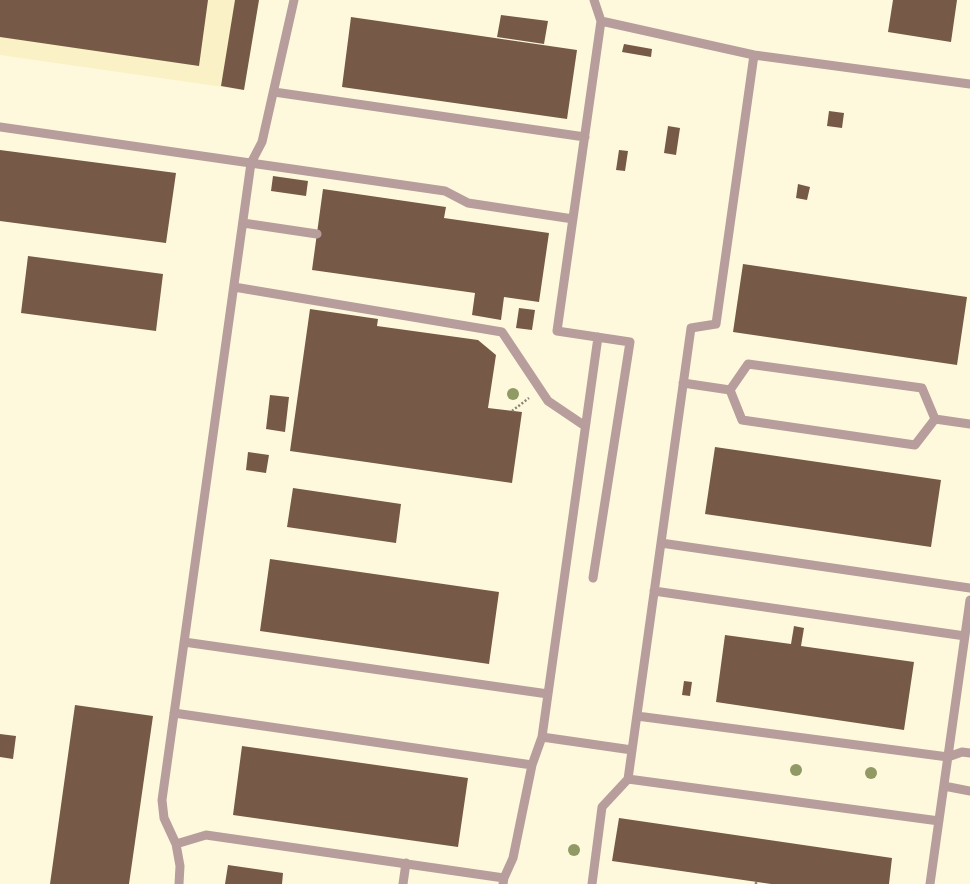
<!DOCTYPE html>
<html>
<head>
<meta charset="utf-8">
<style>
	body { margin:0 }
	canvas { display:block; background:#fef9dc }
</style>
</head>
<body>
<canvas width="970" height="884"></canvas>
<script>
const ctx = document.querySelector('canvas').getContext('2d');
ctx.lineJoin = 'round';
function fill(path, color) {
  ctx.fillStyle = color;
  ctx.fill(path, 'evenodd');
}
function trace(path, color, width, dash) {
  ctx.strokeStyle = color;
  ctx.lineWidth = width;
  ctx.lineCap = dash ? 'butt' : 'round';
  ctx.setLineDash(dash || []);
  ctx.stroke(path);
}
const built = new Path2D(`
	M0,0H259L244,90L0,55Z`);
const building = new Path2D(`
	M0,0H208L199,66L0,37Z
	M235,0H259L244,90L221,86Z
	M893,0H957L951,42L888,32Z
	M501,15L548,21L544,44L497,37Z
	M351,17L577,50L567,119L342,87Z
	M624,44L652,49L651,57L622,52Z
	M829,111L844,113L842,128L827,126Z
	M668,126L680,128L676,155L664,153Z
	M0,150L176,173L166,243L0,221Z
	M619,150L628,151L625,171L616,170Z
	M273,176L308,181L306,196L271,191Z
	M798,184L810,187L807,200L796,198Z
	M323,189L446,207L444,218L549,233L539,302L504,297L501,320L472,315L475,293L312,270Z
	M28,256L163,274L156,331L21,313Z
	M743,264L967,297L957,365L733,332Z
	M519,308L535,310L532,330L516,328Z
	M310,309L378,319L377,326L478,340L496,355L488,408L522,412L512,483L290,451Z
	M270,395L289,397L285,432L266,429Z
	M715,447L941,480L931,547L705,514Z
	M248,452L269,455L266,473L246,470Z
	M293,488L401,504L396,543L287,527Z
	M270,559L499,592L489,664L260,631Z
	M794,626L804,628L801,646L914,662L904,730L716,702L725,635L791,644Z
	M684,681L692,682L690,696L682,695Z
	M75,705L153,716L129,884H50Z
	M0,734L16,736L13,759L0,757Z
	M242,746L468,778L458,847L233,815Z
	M619,818L892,858L889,884H771L612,861Z
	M228,865L283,873L282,884H225Z`);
const path = new Path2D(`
	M512,411L529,398
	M756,884V882`);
const service = new Path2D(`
	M601,21L754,55L970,84
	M274,92L585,137
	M0,127L445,191L468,203L573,219
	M243,223L317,234
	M234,287L502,332L548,401L585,426
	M683,383L730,390
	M730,390L742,420L915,445L935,419
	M730,390L748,364L922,388L935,419
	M935,419L970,424
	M661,543L970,588
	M593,578L630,342L557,331L601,21L594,0
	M654,591L965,636
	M184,642L548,694
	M174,713L532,765
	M637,716L948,757L962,752L970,753
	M542,737L632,750
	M628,779L939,821
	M944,786L970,791
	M176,844L206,835L504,878
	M179,884L180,866L176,844L164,818L162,800L251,163L262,142L294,0
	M403,884L406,863
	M503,884L504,878L513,858L532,765L542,737L598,337
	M592,884L602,807L628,779L691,328L716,324L754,55
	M930,884L970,600`);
const trees = [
	[513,394],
	[796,770],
	[871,773],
	[574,850]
];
fill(built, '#faf1c6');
fill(building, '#765a47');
trace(path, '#898572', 2.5, [2, 2]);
trace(service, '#b79e9c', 9);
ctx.fillStyle = '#919a65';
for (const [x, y] of trees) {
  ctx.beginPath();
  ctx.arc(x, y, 6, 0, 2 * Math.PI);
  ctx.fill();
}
</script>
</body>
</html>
